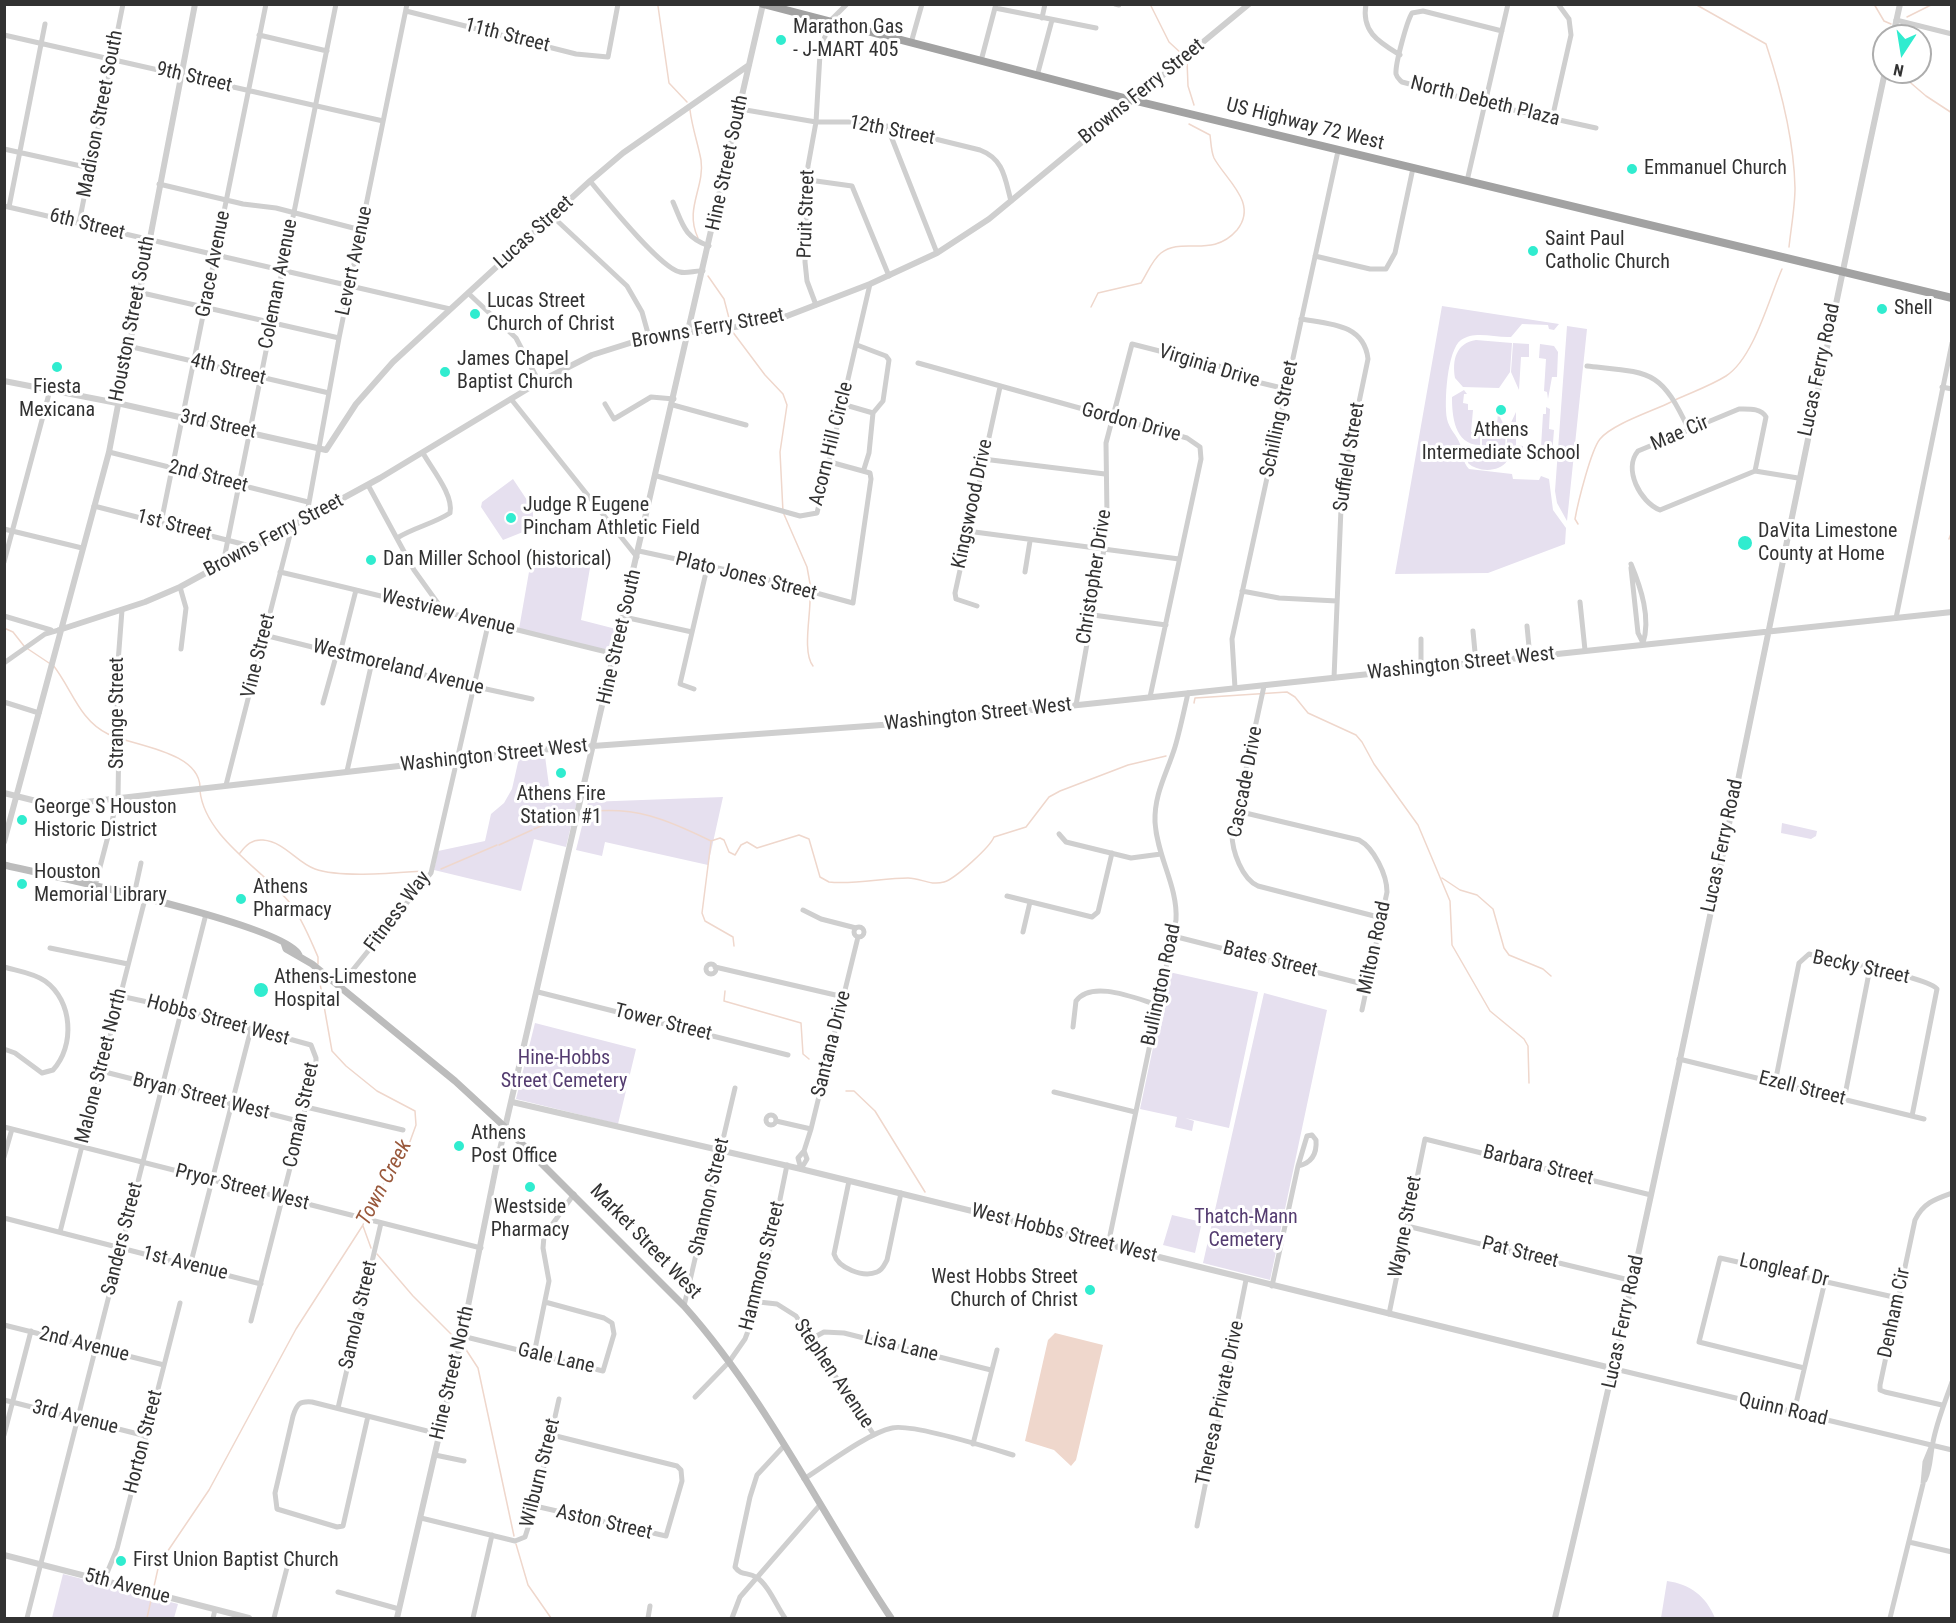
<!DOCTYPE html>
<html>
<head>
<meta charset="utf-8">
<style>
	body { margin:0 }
	#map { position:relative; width:1956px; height:1623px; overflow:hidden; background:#fff; font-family:"Roboto Condensed",sans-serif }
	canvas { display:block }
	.frame { position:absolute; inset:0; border:6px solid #323232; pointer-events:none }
	.north { position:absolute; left:1872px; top:24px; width:60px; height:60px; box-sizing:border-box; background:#fff; border:2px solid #adadad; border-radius:50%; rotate:192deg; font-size:16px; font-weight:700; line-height:24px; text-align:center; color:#323232 }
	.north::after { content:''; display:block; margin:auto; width:21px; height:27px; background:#30eccf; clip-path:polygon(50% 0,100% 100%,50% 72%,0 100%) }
</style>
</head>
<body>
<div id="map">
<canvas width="1956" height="1623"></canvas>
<div class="frame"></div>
<div class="north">N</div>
</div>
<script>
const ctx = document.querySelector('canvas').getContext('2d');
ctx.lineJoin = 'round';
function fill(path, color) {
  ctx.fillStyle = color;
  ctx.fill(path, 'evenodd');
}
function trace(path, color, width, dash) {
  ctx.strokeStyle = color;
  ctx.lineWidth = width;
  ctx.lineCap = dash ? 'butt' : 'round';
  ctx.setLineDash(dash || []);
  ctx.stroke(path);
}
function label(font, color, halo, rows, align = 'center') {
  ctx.font = font + ' "Roboto Condensed",sans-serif';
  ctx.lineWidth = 6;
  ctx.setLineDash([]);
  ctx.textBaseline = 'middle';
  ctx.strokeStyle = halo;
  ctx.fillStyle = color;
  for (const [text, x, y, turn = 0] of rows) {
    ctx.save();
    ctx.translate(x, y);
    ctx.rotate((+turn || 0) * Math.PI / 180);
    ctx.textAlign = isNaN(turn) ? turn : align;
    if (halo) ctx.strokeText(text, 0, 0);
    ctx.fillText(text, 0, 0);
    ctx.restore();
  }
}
const green = new Path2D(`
	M1442,306L1559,324L1554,330L1549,329L1548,325L1522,324L1511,337C1495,338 1475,330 1461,340C1447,350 1444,403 1447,419C1449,429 1457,435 1460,444C1464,453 1462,462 1469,469L1512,474L1513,479L1539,480L1541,476L1549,479L1553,510L1566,528L1565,544L1488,573L1395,574Z
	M1567,326L1587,329L1567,521L1557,503L1555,491Z
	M1476,340L1512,343L1510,372L1499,388L1463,387L1455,378C1452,360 1456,343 1476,340Z
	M1513,343L1529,344V357H1521L1519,390L1511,372Z
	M1540,344L1554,346L1558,352L1557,377H1552L1548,399L1547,392L1544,391L1546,359L1539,358Z
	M1464,390L1467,394H1464L1463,403L1468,404V410H1473L1471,432L1480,433V445C1454,445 1452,415 1452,397Z
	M1546,407L1550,409L1549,429L1554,430L1552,455L1547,461L1533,460V447H1541L1543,414H1546Z
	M1516,412V445L1523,446L1522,460L1513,459L1506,452L1508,429Z
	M1498,413L1506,429L1505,450L1482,445V435L1496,436Z
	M1476,449L1499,451L1507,461C1499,473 1477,472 1468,463L1470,451Z
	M513,479L533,509V528L503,540L481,507L482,502Z
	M533,549L591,562L581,620L616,629L610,651L519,629Z
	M545,756L549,786L577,801L566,847L534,839L521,891L434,870L438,851L485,841L491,814L504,803L512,789L519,758Z
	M723,797L708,865L605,842L602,856L576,850L588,802Z
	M1782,823L1817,831L1816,836L1811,839L1781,833Z
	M1169,972L1258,992L1229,1128L1185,1118L1194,1121L1192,1131L1175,1127L1177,1117L1140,1109Z
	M1264,993L1327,1010L1270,1280L1203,1263Z
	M535,1023L636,1049L618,1124L516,1099Z
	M1172,1215L1202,1222L1195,1253L1163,1245Z
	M63,1574L178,1604L174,1618H52Z
	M1667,1581C1690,1584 1706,1596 1715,1618H1661Z`);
const water = new Path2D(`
	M1055,1333L1103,1345L1076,1460L1071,1466L1054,1450L1025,1441L1048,1340Z`);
const stream = new Path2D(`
	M1150,4L1169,42L1182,54
	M1695,4L1766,44C1781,89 1794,140 1795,188C1795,207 1791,228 1789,247
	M1874,4L1884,21L1891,24
	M658,6L669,83L687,102
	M1907,17L1933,4
	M1897,36L1899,28
	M1187,60L1188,86L1194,105
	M1898,72L1926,96L1952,113
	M690,110C692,127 698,144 701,160C705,187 684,209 698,238
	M708,276L724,299L730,322
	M1091,307L1098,293L1141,283C1147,274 1152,260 1161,253C1182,236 1212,259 1237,230C1259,203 1225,179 1214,158C1211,151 1211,142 1210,135L1189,124
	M732,331L765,375L783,394L787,405L780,452L783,512L807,567L811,589
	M1675,400C1692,392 1710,386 1726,376C1754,358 1769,298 1782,269
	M1578,524L1575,519C1578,502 1591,450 1600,439C1612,424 1653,411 1671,402
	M1949,539L1952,531
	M810,596C811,614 802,652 813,666
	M4,628L13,632L24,646
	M28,649L49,663
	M53,665C72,689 79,720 108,734C133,746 199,751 200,787
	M1194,703L1195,698L1287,692L1295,697L1308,713L1356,735L1362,742L1374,764L1418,825L1450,901L1452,945L1490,1011L1524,1039L1528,1046L1529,1083
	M200,791C205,837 262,869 290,903C302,918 310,939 318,957V964
	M585,812C636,806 666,819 711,841L720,838L724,840L729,852L735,855L741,845L747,842L757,848L799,835L809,839L820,877L829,882C852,885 884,878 908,878C921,878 930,886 944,882C955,879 990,847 994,837L1026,827L1049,797L1060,791L1128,765L1166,756
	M534,829L576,811
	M711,842L702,913L705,921L733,937L734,946
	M499,845L532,830
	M240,853C246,845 252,839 263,840C285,842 296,862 315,869C340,878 395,873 423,871
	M441,869L497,845
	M1442,878L1460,890L1477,895L1493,909L1504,948L1509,955L1543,969L1551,976
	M725,991L724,1001L801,1023L803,1054L809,1059
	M846,1091H854L875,1111L925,1192
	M363,1226L371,1248
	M377,1254L413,1296L459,1342
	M463,1345L478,1368L514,1536
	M516,1544L528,1585L551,1618
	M153,1591L159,1564L209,1490L296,1329L363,1225L372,1201L408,1147L416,1125L415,1111L377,1091L346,1066L332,1051L318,972
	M147,1618L152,1596`);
const minor = new Path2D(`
	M1115,4L1119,5
	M1366,4C1361,32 1379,42 1400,55
	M995,8L1096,28
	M406,11L576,54L608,57L618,4
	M1042,18L1045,4
	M1896,20L1952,34
	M1502,31L1423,11L1412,13C1407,21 1395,64 1396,74C1397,78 1399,79 1402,82L1486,104L1596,128
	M4,35L383,121
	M259,35L327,51
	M911,43L922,4
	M981,61L996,4
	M1037,76L1052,20
	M740,109L816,122H866L980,150C1004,159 1005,179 1011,201
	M1552,119L1571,35L1569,19L1558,4
	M887,126L937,253
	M4,149L90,168
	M809,180L852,186L889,276
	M590,181C605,199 660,268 680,272C687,274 696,270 703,271
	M1467,181L1508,4
	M159,184L243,204L276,208L361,230
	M673,202C683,225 684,237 709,246
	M4,206L450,309
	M9,207L45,24
	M552,216L627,286L642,312L649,337
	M79,223L123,4
	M1315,256L1370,269H1386L1395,253L1413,168
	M138,292L339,338
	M468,293L516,338L539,382
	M816,305L807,281L805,262L808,166L816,122L820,54L829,22L847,4
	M1301,319C1330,324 1364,324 1368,359L1342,484L1334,678
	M857,345L886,356L889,360L883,401L873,413L869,453L864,469
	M128,346L329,393
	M918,363L1187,438L1200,447L1201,459L1150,697
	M1587,366C1652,373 1660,369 1689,430
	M1942,387L1952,389
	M511,399L637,557
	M605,404L614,419L651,397L674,399
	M842,404L873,413
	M673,405L746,425
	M109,452L308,502
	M983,459L1105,474
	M1755,471L1766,417C1761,408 1749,409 1739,409L1638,451C1623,469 1640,502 1660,510L1755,471L1798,478
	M657,476L800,516L817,513L870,284
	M368,485L414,570L442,609
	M94,506L254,547
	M306,519L339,338L407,4
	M161,523L266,4
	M4,529L82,548
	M967,531L1179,559
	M397,538C415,527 433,524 450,513C454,495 431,468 423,453
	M639,551L750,575L853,603L871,479L870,473L830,462
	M4,562L50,390
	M223,564L336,4
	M1631,564C1641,588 1651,618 1643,643
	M1631,568L1638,633L1643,643
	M280,572C393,598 504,627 615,654
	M1025,572L1030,541
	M180,587L186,608L181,649
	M1242,591L1279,598L1337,601
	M1580,602L1585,650
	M977,606L956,599L955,593L1000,387
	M1093,615L1166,625
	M4,616L51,630
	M624,617L692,632
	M1896,618L1952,343
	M1527,626L1530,657
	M1473,631L1476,663
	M264,635L449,681L532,699
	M1421,639V666L1425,668
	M340,653L356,590
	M4,663L45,634L59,630
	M1264,686L1232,834C1232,851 1242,879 1258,886L1382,918
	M1235,688L1232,639L1338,151
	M694,689L680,684L707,568
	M4,702L39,713
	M323,703L337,653
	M1076,705L1104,549L1107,516L1106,443L1132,344L1222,367L1253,381L1286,389
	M347,771L372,662
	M226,785L292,527
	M1237,811L1359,840C1374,848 1387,875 1387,892L1362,1010
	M1059,834L1066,842L1131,858L1161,854
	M95,886L118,798L119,732L116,689L122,610
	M134,895L141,863
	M1007,896L1092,917L1098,912L1112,853
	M803,910L821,919L856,928
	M854 932a5 5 0 1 1 10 0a5 5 0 1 1-10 0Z
	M1023,932L1030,902
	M1173,936L1367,985
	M50,948L128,964
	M706 969a5 5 0 1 1 10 0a5 5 0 1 1-10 0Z
	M4,967C18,971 34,973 45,981C73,1001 75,1046 53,1070L42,1073L15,1053L4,1049
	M715,967L844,997
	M339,987L431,873L488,625
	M538,992L788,1055
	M120,996L180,1009L311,1045L316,1058V1066L251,1321
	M1073,1027L1076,1001C1092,979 1137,999 1158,1005
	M1679,1059L1924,1119
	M101,1071L302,1122
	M1775,1083L1799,963L1809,954C1830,959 1928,977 1937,989L1912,1116
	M1054,1092L1135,1112
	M1844,1100L1870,968
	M306,1107L403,1130
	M766 1120a5 5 0 1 1 10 0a5 5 0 1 1-10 0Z
	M776,1121L811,1129
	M4,1127L481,1248
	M1312,1135L1316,1140C1317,1153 1312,1163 1298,1166L1307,1136Z
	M4,1157L12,1129
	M801,1169L798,1158L804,1151L811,1129L858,937
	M801,1169L807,1159L804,1151
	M849,1181L834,1254C838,1268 863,1278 877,1272C883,1270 884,1265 887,1260L901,1193
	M4,1218L261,1284
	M1407,1226L1633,1281
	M60,1232L145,899
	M1108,1245L1176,920C1178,886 1157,857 1155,822C1154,794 1167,773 1175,747C1180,730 1184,711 1188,693
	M190,1266L251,1029
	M1272,1286L1298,1166
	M759,1302L777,1304L796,1316L874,1435
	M684,1306L735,1088
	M1389,1314L1425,1139L1651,1195
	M4,1325L164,1365
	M462,1336L603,1371L614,1334L612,1323L604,1318L545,1302
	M811,1339L824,1332L844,1333L991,1370
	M534,1354L549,1281L543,1248L544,1236L574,1194
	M1804,1368L1699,1342L1720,1258L1898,1298
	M1615,1369L1952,1450
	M695,1397L729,1362L745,1339L759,1302L787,1165
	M4,1400L146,1436
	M1942,1405L1885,1392L1880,1390V1385L1915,1220C1923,1203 1935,1199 1952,1193
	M338,1408L381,1223
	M1794,1412L1825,1281
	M368,1416L343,1526L337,1527L277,1509L275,1493L293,1416C297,1404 299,1401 312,1402L439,1434
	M4,1435L31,1331
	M973,1444L997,1350
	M783,1447L757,1475L750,1497L735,1567C741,1576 748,1572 756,1577C768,1584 777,1607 785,1618
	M435,1455L464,1461
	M804,1479C826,1465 868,1433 892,1428C912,1423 990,1448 1013,1455
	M1925,1480C1931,1467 1930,1456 1933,1442C1937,1421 1945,1402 1952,1382
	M535,1506L666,1536L682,1481L681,1470L677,1466L552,1435
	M421,1518L515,1541L525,1537L535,1506L559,1399
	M1197,1526L1246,1280
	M1909,1542L1952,1552
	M104,1580L117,1549L180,1303
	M338,1592L399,1609
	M27,1618L206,914
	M213,1618L215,1610
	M274,1618L290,1556
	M473,1618L492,1535
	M648,1618L650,1606
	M732,1618L740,1597L820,1505
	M1890,1618L1923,1484L1925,1462L1932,1445`);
const tertiary = new Path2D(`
	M1893,36L1900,4
	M4,381L117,403L326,450L356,404L393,362L590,181L623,153L749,65
	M59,630L145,602L180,587L380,478L539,382L592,355L649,337L743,326L787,316L870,284L937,253L989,219L1249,4
	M4,793L44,803H77L538,750L909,723L1952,612
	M4,842L109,452L195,4
	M512,1102L801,1169L1615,1369
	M4,1555L249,1618
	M397,1618L462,1336L496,1167L763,4
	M1555,1618C1678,1106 1774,587 1885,72`);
const secondary = new Path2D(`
	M4,865C48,875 287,925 299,955
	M284,943L286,949L312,964L455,1081L506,1128L684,1306C767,1399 822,1515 891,1618`);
const trunk = new Path2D(`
	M763,4L1132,100L1952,298`);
const markers = [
	[781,40,6,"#30eccf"],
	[1632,169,6,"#30eccf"],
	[1533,251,6,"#30eccf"],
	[1882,309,6,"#30eccf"],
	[475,314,6,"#30eccf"],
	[57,367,6,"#30eccf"],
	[445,372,6,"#30eccf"],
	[1501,410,6,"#30eccf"],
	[511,518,6,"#30eccf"],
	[1745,543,8,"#30eccf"],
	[371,560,6,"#30eccf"],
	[561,773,6,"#30eccf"],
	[22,820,6,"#30eccf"],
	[22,884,6,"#30eccf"],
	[241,899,6,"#30eccf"],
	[261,990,8,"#30eccf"],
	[459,1146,6,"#30eccf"],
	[530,1187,6,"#30eccf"],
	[1090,1290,6,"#30eccf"],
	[121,1561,6,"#30eccf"]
];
const poiNames = [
	["Marathon Gas",793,28],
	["- J-MART 405",793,51],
	["Emmanuel Church",1644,169],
	["Saint Paul",1545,240],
	["Catholic Church",1545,263],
	["Lucas Street",487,302],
	["Church of Christ",487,325],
	["Shell",1894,309],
	["James Chapel",457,360],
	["Baptist Church",457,383],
	["Fiesta",57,388,"center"],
	["Mexicana",57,411,"center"],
	["Athens",1501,431,"center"],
	["Intermediate School",1501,454,"center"],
	["Judge R Eugene",523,506],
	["Pincham Athletic Field",523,529],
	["DaVita Limestone",1758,532],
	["County at Home",1758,555],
	["Dan Miller School (historical)",383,560],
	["Athens Fire",561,795,"center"],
	["Station #1",561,818,"center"],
	["George S Houston",34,808],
	["Historic District",34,831],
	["Houston",34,873],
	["Memorial Library",34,896],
	["Athens",253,888],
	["Pharmacy",253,911],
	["Athens-Limestone",274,978],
	["Hospital",274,1001],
	["Athens",471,1134],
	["Post Office",471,1157],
	["Westside",530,1208,"center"],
	["Pharmacy",530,1231,"center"],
	["West Hobbs Street",1078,1278,"right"],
	["Church of Christ",1078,1301,"right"],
	["First Union Baptist Church",133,1561]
];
const streetNames = [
	["11th Street",507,36,14],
	["9th Street",194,78,13],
	["Browns Ferry Street",1142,92,-39],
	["North Debeth Plaza",1485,102,14],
	["Madison Street South",101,114,-79],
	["US Highway 72 West",1305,125,14],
	["12th Street",892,131,11],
	["Hine Street South",728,163,-78],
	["Pruit Street",807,214,-88],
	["6th Street",87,225,14],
	["Lucas Street",534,233,-42],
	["Levert Avenue",355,261,-78],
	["Grace Avenue",214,264,-79],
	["Coleman Avenue",279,284,-79],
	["Houston Street South",133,319,-79],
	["Browns Ferry Street",708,329,-10],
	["Virginia Drive",1209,367,17],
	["4th Street",228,370,14],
	["Lucas Ferry Road",1820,370,-78],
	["Schilling Street",1280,419,-78],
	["Gordon Drive",1131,423,15],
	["3rd Street",218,425,12],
	["Mae Cir",1680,434,-23],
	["Acorn Hill Circle",832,444,-76],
	["Suffield Street",1350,457,-81],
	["2nd Street",208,477,14],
	["Kingswood Drive",973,504,-78],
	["1st Street",174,526,14],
	["Browns Ferry Street",274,536,-28],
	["Plato Jones Street",746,577,14],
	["Christopher Drive",1095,577,-81],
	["Westview Avenue",448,613,14],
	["Hine Street South",620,637,-77],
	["Vine Street",259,656,-76],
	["Washington Street West",1461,664,-6],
	["Westmoreland Avenue",398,668,14],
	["Strange Street",118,713,-90],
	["Washington Street West",978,715,-6],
	["Washington Street West",494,756,-6],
	["Cascade Drive",1246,782,-79],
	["Lucas Ferry Road",1723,846,-78],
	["Fitness Way",398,912,-53],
	["Milton Road",1375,948,-78],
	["Bates Street",1270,960,14],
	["Becky Street",1861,968,12],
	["Bullington Road",1162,985,-78],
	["Hobbs Street West",218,1021,15],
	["Tower Street",663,1023,14],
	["Santana Drive",832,1044,-76],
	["Malone Street North",102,1066,-76],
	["Ezell Street",1802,1089,14],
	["Bryan Street West",201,1097,14],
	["Coman Street",302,1115,-78],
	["Barbara Street",1538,1166,14],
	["Pryor Street West",242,1188,14],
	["Shannon Street",710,1197,-77],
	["Wayne Street",1406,1227,-79],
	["West Hobbs Street West",1064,1234,14],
	["Sanders Street",123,1239,-76],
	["Market Street West",645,1242,46],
	["Pat Street",1520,1253,14],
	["1st Avenue",185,1264,14],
	["Hammons Street",763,1266,-76],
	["Longleaf Dr",1784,1271,13],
	["Denham Cir",1895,1313,-78],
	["Samola Street",359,1315,-77],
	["Lucas Ferry Road",1624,1322,-78],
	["2nd Avenue",84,1345,14],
	["Lisa Lane",901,1347,14],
	["Gale Lane",556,1359,13],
	["Hine Street North",453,1373,-77],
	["Stephen Avenue",833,1374,56],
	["Theresa Private Drive",1221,1403,-78],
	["Quinn Road",1783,1410,13],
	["3rd Avenue",75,1418,14],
	["Horton Street",144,1442,-76],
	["Wilburn Street",541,1473,-76],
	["Aston Street",604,1523,13],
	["5th Avenue",127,1587,15]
];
const parkNames = [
	["Hine-Hobbs",564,1059],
	["Street Cemetery",564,1082],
	["Thatch-Mann",1246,1218],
	["Cemetery",1246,1241]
];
const waterNames = [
	["Town Creek",385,1183,-62]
];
fill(green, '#e6e0ef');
fill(water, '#efd7cc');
trace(stream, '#efd7cc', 1.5);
trace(minor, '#cfcfcf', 5);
trace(tertiary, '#cfcfcf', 6);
trace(secondary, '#bcbcbc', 7);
trace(trunk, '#a2a2a2', 8);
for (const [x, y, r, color] of markers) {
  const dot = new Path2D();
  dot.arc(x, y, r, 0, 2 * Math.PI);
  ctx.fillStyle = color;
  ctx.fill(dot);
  trace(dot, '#fff', 2);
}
label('20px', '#323232', '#fff', poiNames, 'left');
label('20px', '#323232', '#fff', streetNames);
label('20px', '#543c70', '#fff', parkNames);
label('italic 21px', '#99583b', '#fff', waterNames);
</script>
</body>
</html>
